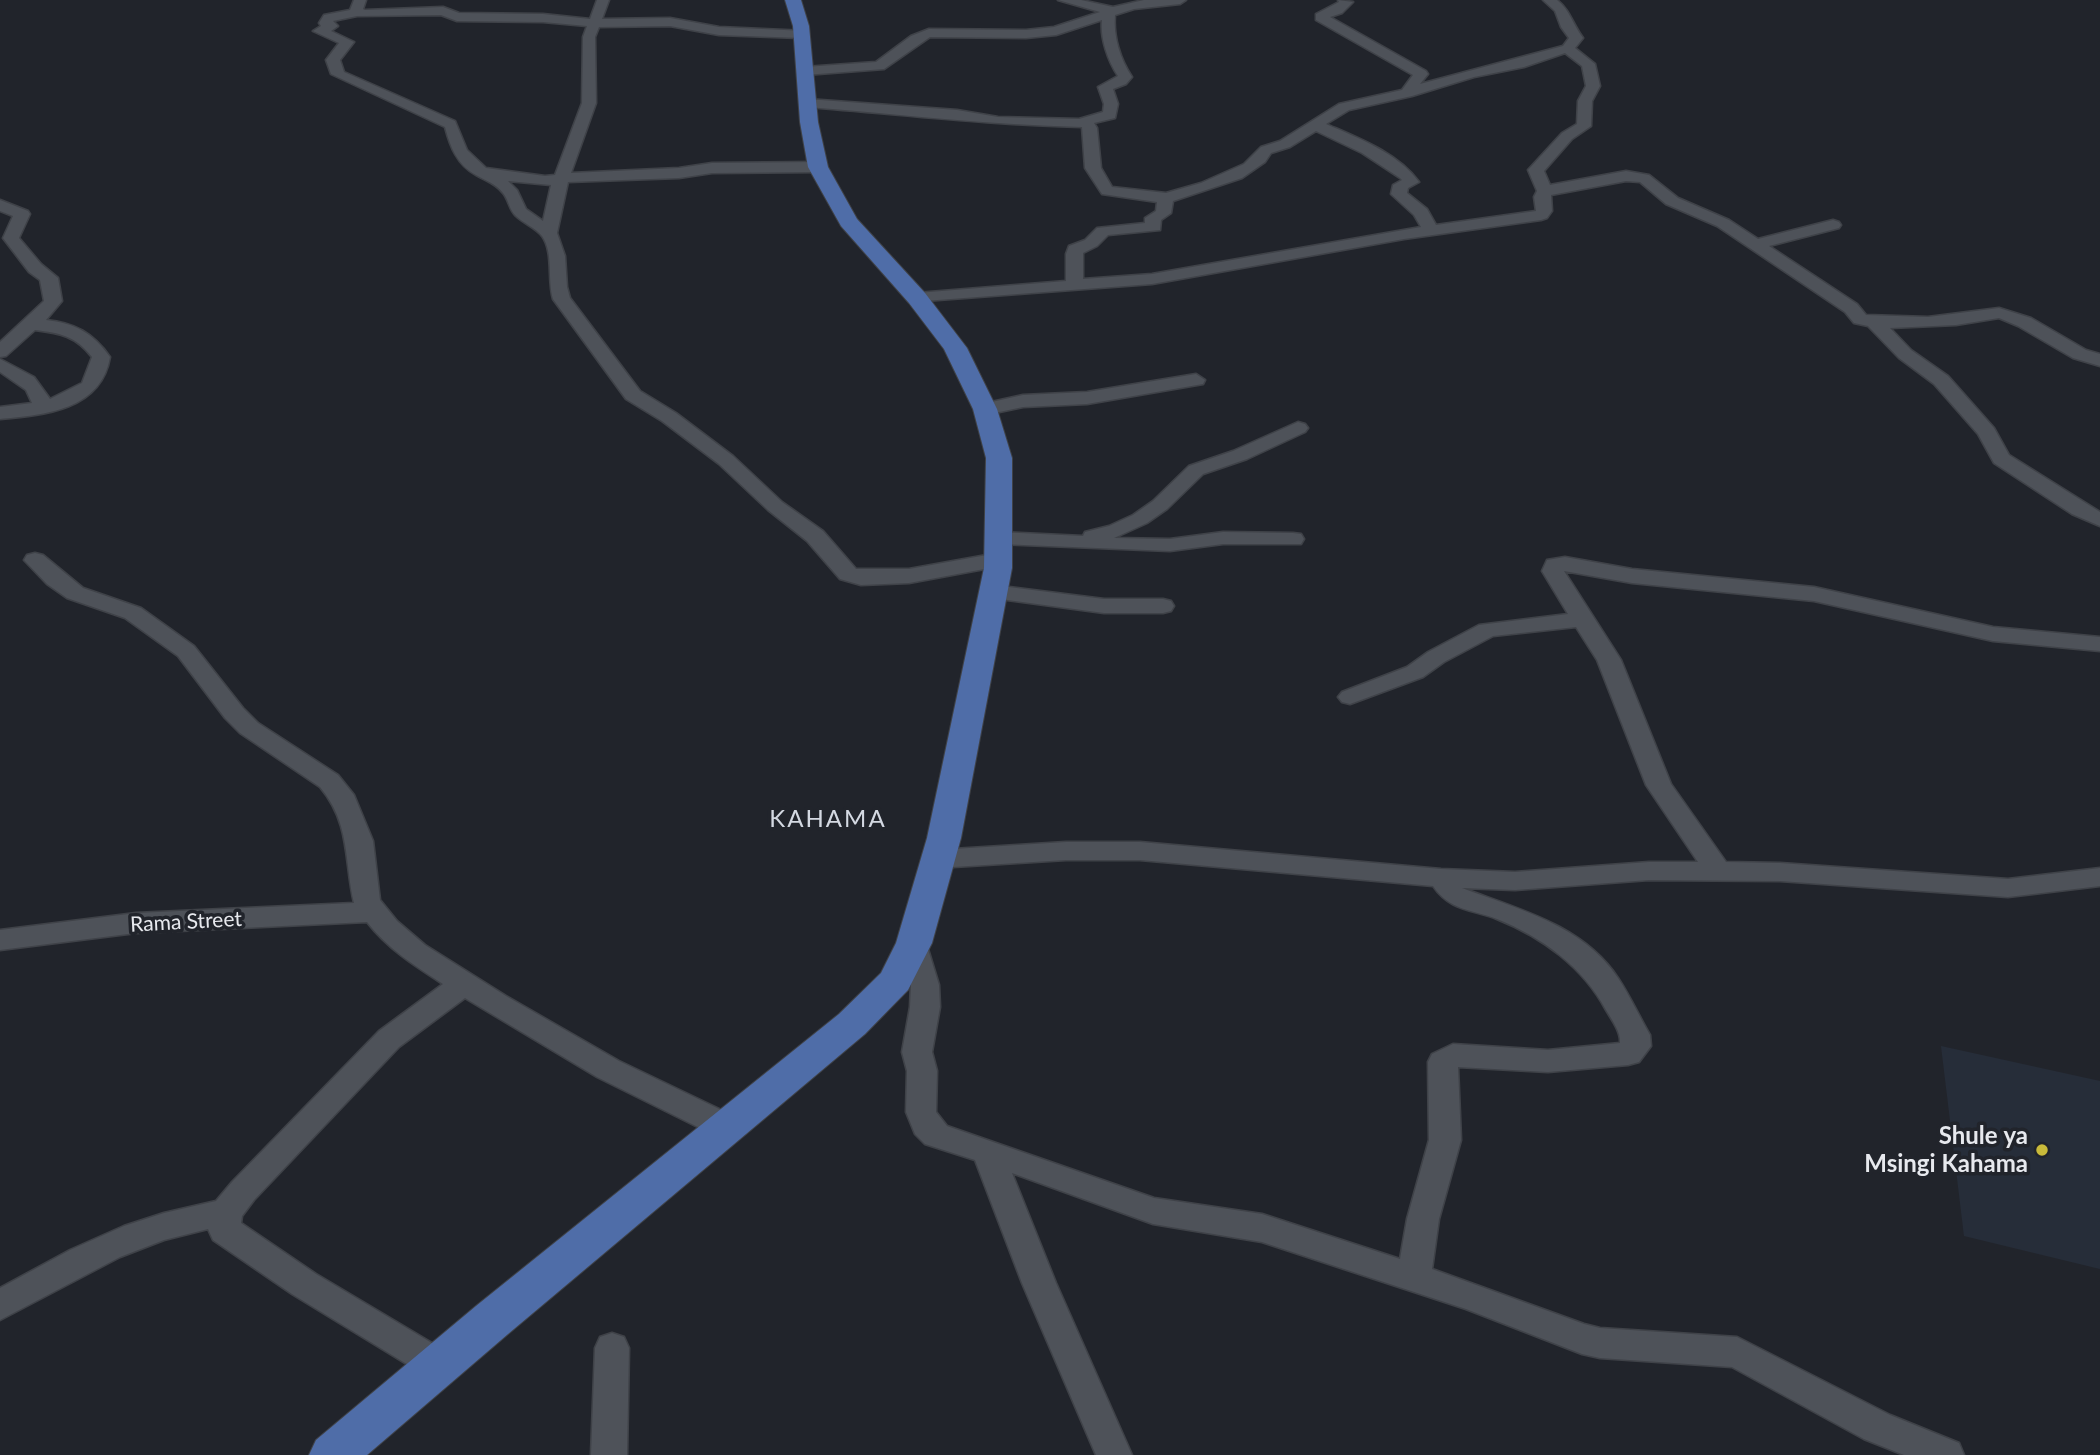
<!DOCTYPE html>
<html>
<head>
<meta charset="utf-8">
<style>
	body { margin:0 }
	canvas { display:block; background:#21242b }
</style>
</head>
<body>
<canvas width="2100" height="1455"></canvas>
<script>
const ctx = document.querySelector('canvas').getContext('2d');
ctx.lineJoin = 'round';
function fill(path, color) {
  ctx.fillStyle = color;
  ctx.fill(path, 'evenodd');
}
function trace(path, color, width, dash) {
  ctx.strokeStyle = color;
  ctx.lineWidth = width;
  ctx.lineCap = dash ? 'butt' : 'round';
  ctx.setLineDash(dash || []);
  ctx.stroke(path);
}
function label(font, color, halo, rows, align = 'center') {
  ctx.font = font + ' Lato,sans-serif';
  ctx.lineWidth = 7;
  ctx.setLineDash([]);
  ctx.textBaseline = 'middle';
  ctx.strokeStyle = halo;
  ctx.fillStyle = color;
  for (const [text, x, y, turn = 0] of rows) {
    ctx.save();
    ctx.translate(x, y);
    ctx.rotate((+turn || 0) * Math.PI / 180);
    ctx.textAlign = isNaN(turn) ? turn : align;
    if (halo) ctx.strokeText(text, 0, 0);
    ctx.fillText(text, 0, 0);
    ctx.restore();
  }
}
const built = new Path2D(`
	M1941,1046L2100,1081V1269L1964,1236Z`);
const minor = new Path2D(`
	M354,0H366L363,9L365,10L443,7L459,13L543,14L590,19L597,0H609L602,19L670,18L719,27L806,31L807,34L801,38L719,35L670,26L599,27L595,37L596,103L571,173L679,168L712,163L818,162L826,167L818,172L712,173L679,178L568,182L557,233L565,256L567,287L570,298L640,391L676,413L733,456L782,502L823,531L856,569H909L998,553L1006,555L1009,560L1006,565L909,583L861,585L840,579L807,541L768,510L719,464L662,421L626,399L553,299C547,279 554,253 542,236C536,228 523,223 516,216C509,210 509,200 503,193C495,183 486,181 476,175C457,165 450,146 445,127L331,74L326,60L339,43L313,31L321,26L319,23L324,15L350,10ZM441,15L457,21L543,22L587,26L583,37L582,103L555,175L545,176L486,168L467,150L455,121L344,72L340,60L354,42L331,31L338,26L333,21L357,16ZM508,181L551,185L543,221L526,209L517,190Z
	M1058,0H1081L1113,7L1144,0H1186L1180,4L1134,9L1115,15C1113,36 1120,59 1132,77L1126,84L1113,89L1118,104L1115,118L1094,123L1097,128L1101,168L1112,187L1166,193L1201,183L1244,164L1261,147L1280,141L1339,104L1402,90L1413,75L1316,20V14L1339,2L1338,0L1353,2L1342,13L1330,17L1426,71L1428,74L1420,84L1563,46L1569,38L1561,27L1555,11L1543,0H1557C1570,10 1573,25 1583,38L1575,48L1595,64L1600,86L1592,101L1591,126L1572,139L1544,171L1550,185L1626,171L1649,175L1678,198L1729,220L1758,239L1833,220L1839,222L1841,225L1839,228L1769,246L1857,304L1866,315L1928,317L1999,308L2031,318L2086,350L2100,354V366L2073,358L2018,326L1999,318L1956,325L1890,328L1911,350L1948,376L1994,428L2009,455L2100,512V526L2072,514L1994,463L1978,434L1934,384L1899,358L1868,326L1854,323L1845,312L1717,226L1666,204L1640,182L1626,181L1551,195L1552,211L1547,218L1541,220L1404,239L1152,284L911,302L908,298L911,294L917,293L1066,281V254L1069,246L1085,240L1097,228L1145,223V218L1156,211L1157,202L1102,194L1085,168L1082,127C990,125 899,114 807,107L800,103L807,99L957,110L998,117L1079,119L1103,112L1104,104L1098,87L1118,76C1108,61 1100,38 1102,20L1056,35L1026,38L930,37L884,69L805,75L798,71L805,67L876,62L911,36L929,29L1026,30L1054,27L1100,12ZM1565,53L1582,66L1586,86L1578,101L1577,124L1562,133L1528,170L1537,191L1534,197L1536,211L1436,225L1427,209L1407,193L1408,188L1419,182C1398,153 1358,138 1326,124L1349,110L1412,96L1474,77L1524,67ZM1316,131L1362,153L1400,178L1402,180L1393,185L1391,194L1414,215L1421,227L1152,274L1083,279V253L1097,246L1108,235L1160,230L1161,220L1171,213L1173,201L1242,178L1265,162L1271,153L1290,147Z
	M0,200L28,211L30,214L19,238L41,264L58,278L62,301L46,320C75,323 93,333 110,357C101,410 45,415 0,419V407L32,403L26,390L0,372V359L34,377L50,399L82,383L92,357C76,336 60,333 35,330L6,356L0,357V342L44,301L40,280L29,272L3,238L13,216L0,211Z
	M1196,374L1205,380L1203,384L1087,404L1023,407L985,415L975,409L978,405L1023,395L1087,392Z
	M1298,422L1305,424L1308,428L1305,432L1247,459L1203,474L1167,509L1147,523L1114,538L1170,539L1223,532L1293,533L1301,534L1304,539L1301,544H1223L1170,551L999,544L991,543L988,538L991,533L999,532L1083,536L1085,532L1109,526L1133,515L1153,501L1189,466L1233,451Z
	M35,553L43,555L83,588L141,608L194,646L243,708L258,723L338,775L354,795L373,841L380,900L397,921L425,945L506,996L619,1061L738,1118L743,1127L738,1136L727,1139L716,1136L597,1077L465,998L399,1047L254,1200L242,1216L241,1223L316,1274L452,1355L458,1366L452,1377L440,1382L428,1377L292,1294L213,1240L208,1229L164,1240L120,1257L0,1320V1288L70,1250L124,1226L164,1213L216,1201L232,1182L379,1031L443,984C415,966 388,949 367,922L136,933L0,950V930L136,913L354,903C344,861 351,824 320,787L240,733L225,718L178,656L125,618L67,598L47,584L24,560L27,555Z
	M1565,557L1632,569L1814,587L1993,627L2100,637V651L1993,641L1814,601L1632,583L1564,571L1621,660L1671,784L1726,862L1780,863L2008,879L2100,868V886L2008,897L1780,881L1649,880L1515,890L1462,888C1518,909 1583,925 1618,978C1630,996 1639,1016 1650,1035L1651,1046L1639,1062L1628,1065L1548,1072L1458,1067L1461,1140L1439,1219L1432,1269L1584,1324L1600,1328L1737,1337L1890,1415L1959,1443L1964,1455H1904L1864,1439L1732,1367L1600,1358L1582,1354L1466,1309L1262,1242L1153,1224L1012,1173L1056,1283L1132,1455H1096L1022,1283L975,1160L925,1144L915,1134L906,1112L907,1071L902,1052L910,1007L911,985L900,943L904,936L914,933L924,936L939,985L940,1007L932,1052L937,1071L936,1112L947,1126L1154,1198L1262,1214L1400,1259L1407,1219L1429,1140L1428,1062L1432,1054L1453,1044L1548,1050L1620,1043C1621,1032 1612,1020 1606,1010C1583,967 1542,937 1497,919C1471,909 1450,911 1433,886L1140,860H1066L937,868L928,865L924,859L928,853L937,850L1066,842H1140L1441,869L1515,872L1649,862H1698L1646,785L1597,660L1576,627L1493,636L1444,662L1423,677L1350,704L1342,702L1338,697L1342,692L1407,667L1428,652L1479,625L1568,614L1542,571L1547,560Z
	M993,585L1104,599H1163L1171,601L1174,606L1171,611L1163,613H1104L985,597L982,592L985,587Z
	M612,1333L624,1337L629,1348L627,1455H591L595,1348L600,1337Z`);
const major = new Path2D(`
	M785,0H801L809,26L818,122L828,167L857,219L925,293L967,348L997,409L1012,458V568L961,838L932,943L908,990L865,1034L508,1334L367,1455H309L316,1440L476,1306L839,1014L881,973L896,943L927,838L984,568L986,458L973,409L944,349L909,303L841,226L808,167L800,122L793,26Z`);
const markers = [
	[2042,1150,7,"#c9ba3a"]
];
const streetNames = [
	["Rama Street",186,922,-3]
];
const quarterNames = [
	["KAHAMA",828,819]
];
const nearPoinames = [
	["Shule ya",2028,1136],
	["Msingi Kahama",2028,1164]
];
fill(built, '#262d39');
trace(minor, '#3f4248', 3);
trace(major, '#3f4248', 2);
fill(minor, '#4e5259');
fill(major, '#4f6da8');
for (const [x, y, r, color] of markers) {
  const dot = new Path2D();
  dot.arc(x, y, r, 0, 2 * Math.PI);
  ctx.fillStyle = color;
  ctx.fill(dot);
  trace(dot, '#21242b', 2.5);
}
label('21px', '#e7e9ee', '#21242b', streetNames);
ctx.letterSpacing = '2px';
label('24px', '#d4d9e2', '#21242b', quarterNames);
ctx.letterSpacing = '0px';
label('bold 24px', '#e7e9ee', '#21242b', nearPoinames, 'right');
</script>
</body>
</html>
